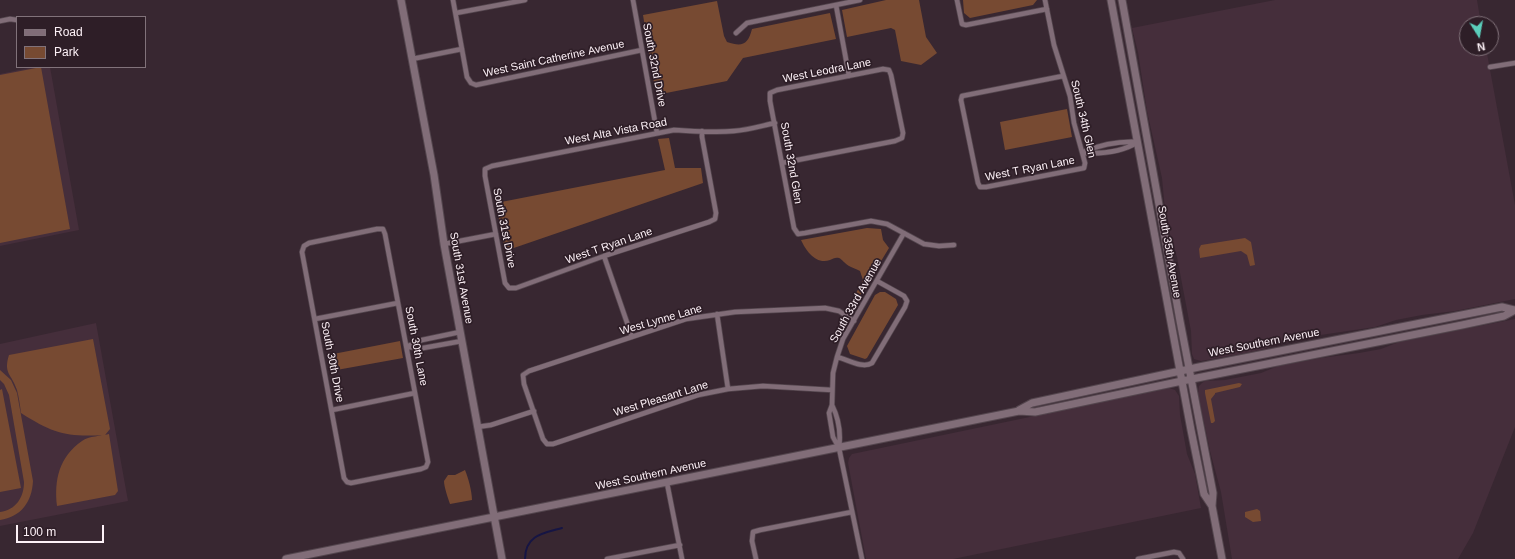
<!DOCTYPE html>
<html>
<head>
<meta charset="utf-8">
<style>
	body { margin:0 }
	#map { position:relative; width:1515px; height:559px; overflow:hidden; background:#382731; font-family:Helvetica,sans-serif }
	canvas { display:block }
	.legend { position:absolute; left:16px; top:16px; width:130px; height:52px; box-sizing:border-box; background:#2e1e27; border:1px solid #81727a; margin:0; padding:5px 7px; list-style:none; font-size:12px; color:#fdf1f7 }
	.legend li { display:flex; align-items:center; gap:8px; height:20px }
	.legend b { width:20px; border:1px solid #81727a }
	.north { position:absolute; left:1459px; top:16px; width:40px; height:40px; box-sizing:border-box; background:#2e1e27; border:1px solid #81727a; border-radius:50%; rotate:169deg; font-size:11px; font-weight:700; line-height:16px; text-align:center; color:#fdf1f7 }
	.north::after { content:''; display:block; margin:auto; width:14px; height:18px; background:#5bcebb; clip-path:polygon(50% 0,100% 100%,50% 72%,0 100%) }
	.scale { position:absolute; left:16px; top:525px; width:88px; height:18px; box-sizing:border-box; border:2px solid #fdf1f7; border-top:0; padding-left:5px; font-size:12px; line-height:14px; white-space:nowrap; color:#fdf1f7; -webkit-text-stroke:3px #2e1e27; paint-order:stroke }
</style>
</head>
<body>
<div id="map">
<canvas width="1515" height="559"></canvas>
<ul class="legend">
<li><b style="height:5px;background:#816d78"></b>Road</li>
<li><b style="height:11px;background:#774a32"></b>Park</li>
</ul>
<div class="north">N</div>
<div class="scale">100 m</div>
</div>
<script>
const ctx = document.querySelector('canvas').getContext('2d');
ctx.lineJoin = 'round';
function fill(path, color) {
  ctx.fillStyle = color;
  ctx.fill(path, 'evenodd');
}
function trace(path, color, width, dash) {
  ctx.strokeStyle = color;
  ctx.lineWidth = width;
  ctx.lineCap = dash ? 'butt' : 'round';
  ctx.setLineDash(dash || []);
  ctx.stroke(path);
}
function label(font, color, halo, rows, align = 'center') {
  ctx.font = font + ' Helvetica,sans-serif';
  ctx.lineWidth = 3.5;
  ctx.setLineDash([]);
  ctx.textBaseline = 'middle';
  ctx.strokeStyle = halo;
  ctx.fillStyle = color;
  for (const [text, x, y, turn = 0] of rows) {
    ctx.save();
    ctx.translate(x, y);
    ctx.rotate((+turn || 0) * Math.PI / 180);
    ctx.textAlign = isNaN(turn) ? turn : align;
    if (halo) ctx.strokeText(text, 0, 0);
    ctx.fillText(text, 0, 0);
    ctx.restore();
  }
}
const built = new Path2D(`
	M1275,0H1477L1481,24H1467V48H1486L1515,205V299L1455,311L1422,315L1396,320L1375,327L1300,338L1260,350L1235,355L1201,361L1194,359L1192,354L1191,331L1177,257L1169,231L1165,210L1162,178L1147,111L1138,52L1132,28Z
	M33,67H50L79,230L0,246V74Z
	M1515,319V427L1473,533L1458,559H1232L1221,492L1210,451L1198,393L1199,386L1202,383L1205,381L1225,380L1261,373L1278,366L1321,358L1359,353L1381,349L1399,342Z
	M96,323L128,501L0,526V344Z
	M1169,388L1175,390L1179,396L1180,415L1187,454L1195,474L1201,508L953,559H866L848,463L849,458L852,454Z`);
const green = new Path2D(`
	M886,0H919L926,37L937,53L921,65L901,61L895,30L891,28L847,37L842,10Z
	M963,0H1037L1033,5L970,18L964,13Z
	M717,1L724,36L727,42C742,47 748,45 752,29L830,13L836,39L743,58L727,81L656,95L643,15Z
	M41,67L70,229L0,243V75Z
	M1067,109L1072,137L1005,150L1000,122Z
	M669,138L675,168H701L703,183L505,251L496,203L665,170L658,139Z
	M867,228L881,229L883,240L889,248L858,299L854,297L863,280L860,271C857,269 852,268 849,266C845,264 842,259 839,258C835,257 833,259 830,260C816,265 806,251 801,240Z
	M1245,238L1251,242L1255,265L1250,266L1247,255L1241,251L1200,258L1199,249L1201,245Z
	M880,292H885L896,299L898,305L867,358L865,359L850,354L847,346L875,295Z
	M93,339L110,429L105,435C66,437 54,434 21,413C20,405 19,398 17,390C12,374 3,374 9,355Z
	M400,341L403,358L331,371L328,355Z
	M0,370L11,380L17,393L33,481C32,502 21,517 0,520V512C16,510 24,497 24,482L9,395L4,384L0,380Z
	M1239,383L1242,384L1240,387L1215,393V394L1211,399L1215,421L1213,423H1211L1205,393V390Z
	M2,389L21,488L0,492V390Z
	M109,434L118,491L115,495L57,506C54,480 59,457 82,441C89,436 101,436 109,434Z
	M465,470C468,477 472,491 472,500L450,504C448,498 444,487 444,481L448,475H455Z
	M1257,509L1260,511L1261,521L1253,522L1245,517V512Z`);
const stream = new Path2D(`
	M525,559C525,535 544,533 562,528`);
const street = new Path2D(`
	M453,0L467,77L471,83L476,85L642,50
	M633,0L657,133
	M957,0L962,24L966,25L1047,9
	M1045,0L1054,45L1070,96L1074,123L1085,163L1084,168L986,187H980L978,183L961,100L962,96L1063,76
	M836,5L849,76
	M456,13L525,0
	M0,21L10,19L17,20
	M736,33L747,23L860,0
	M412,59L462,49
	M1490,67L1515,63
	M702,131V137L716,213L715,219L709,222L604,256L516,288H509L505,283L485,176V169L492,166L674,130C694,131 714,133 734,131C748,130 761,126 775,123
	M1083,152C1100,145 1120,141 1138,142
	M1083,153C1101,154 1122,152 1138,142
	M782,163L895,141L902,138L903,133L891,75L889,70L883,69L777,90L770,93V101L794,228L798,234L805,233L871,221L887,224L924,244L939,246L954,245
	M377,229H383L385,234L428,462L426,467L421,469L351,483L347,482L344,478L302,252L304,246L309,243Z
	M444,244L496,234
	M604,256L632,337
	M717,314L728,389
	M315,319L398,303
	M408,346L422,340L460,332
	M407,347L423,348L462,341
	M837,357C847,359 862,369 872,363L905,307L907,301L904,296L877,281
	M832,390L763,386L728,389L698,395L553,444H547L543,439L524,384L523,375L529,371L686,319L735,312L825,308L839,311L854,321
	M832,405C839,419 841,433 839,448
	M332,410L415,393
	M477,427L491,425L534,411
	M667,483L682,559
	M607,559L680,545
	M756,559L752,541L753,532L760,530L852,512
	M862,559L839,448L833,437L829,413L832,405L833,373L837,357L843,339L904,233
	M1138,559L1174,552L1179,553L1183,559`);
const secondary = new Path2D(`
	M401,0L434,175L444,244L502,559
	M1111,0L1191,430L1204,494L1212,506
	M1122,0L1180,321L1213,493L1212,506L1222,559
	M1019,410L1032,403L1199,367L1502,307L1515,310
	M286,559L1019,411L1035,412L1182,381L1462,325L1504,316L1515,310`);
const streetNames = [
	["West Saint Catherine Avenue",554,59,-12],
	["South 32nd Drive",654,65,79],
	["West Leodra Lane",827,71,-11],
	["South 34th Glen",1083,119,77],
	["West Alta Vista Road",616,132,-11],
	["South 32nd Glen",791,163,80],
	["West T Ryan Lane",1030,169,-11],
	["South 31st Drive",504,228,79],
	["West T Ryan Lane",609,246,-19],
	["South 35th Avenue",1169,252,80],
	["South 31st Avenue",461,278,80],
	["South 33rd Avenue",856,301,-61],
	["West Lynne Lane",661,320,-16],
	["West Southern Avenue",1264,343,-11],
	["South 30th Lane",416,346,79],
	["South 30th Drive",332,362,79],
	["West Pleasant Lane",661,399,-17],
	["West Southern Avenue",651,475,-12]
];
fill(built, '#452e3b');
fill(green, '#774a32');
trace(stream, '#161544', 2);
trace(street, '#54464e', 6);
trace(secondary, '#54464e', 9);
trace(street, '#816d78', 4.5);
trace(secondary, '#816d78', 7);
label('11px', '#fdf1f7', '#2e1e27', streetNames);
</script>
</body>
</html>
